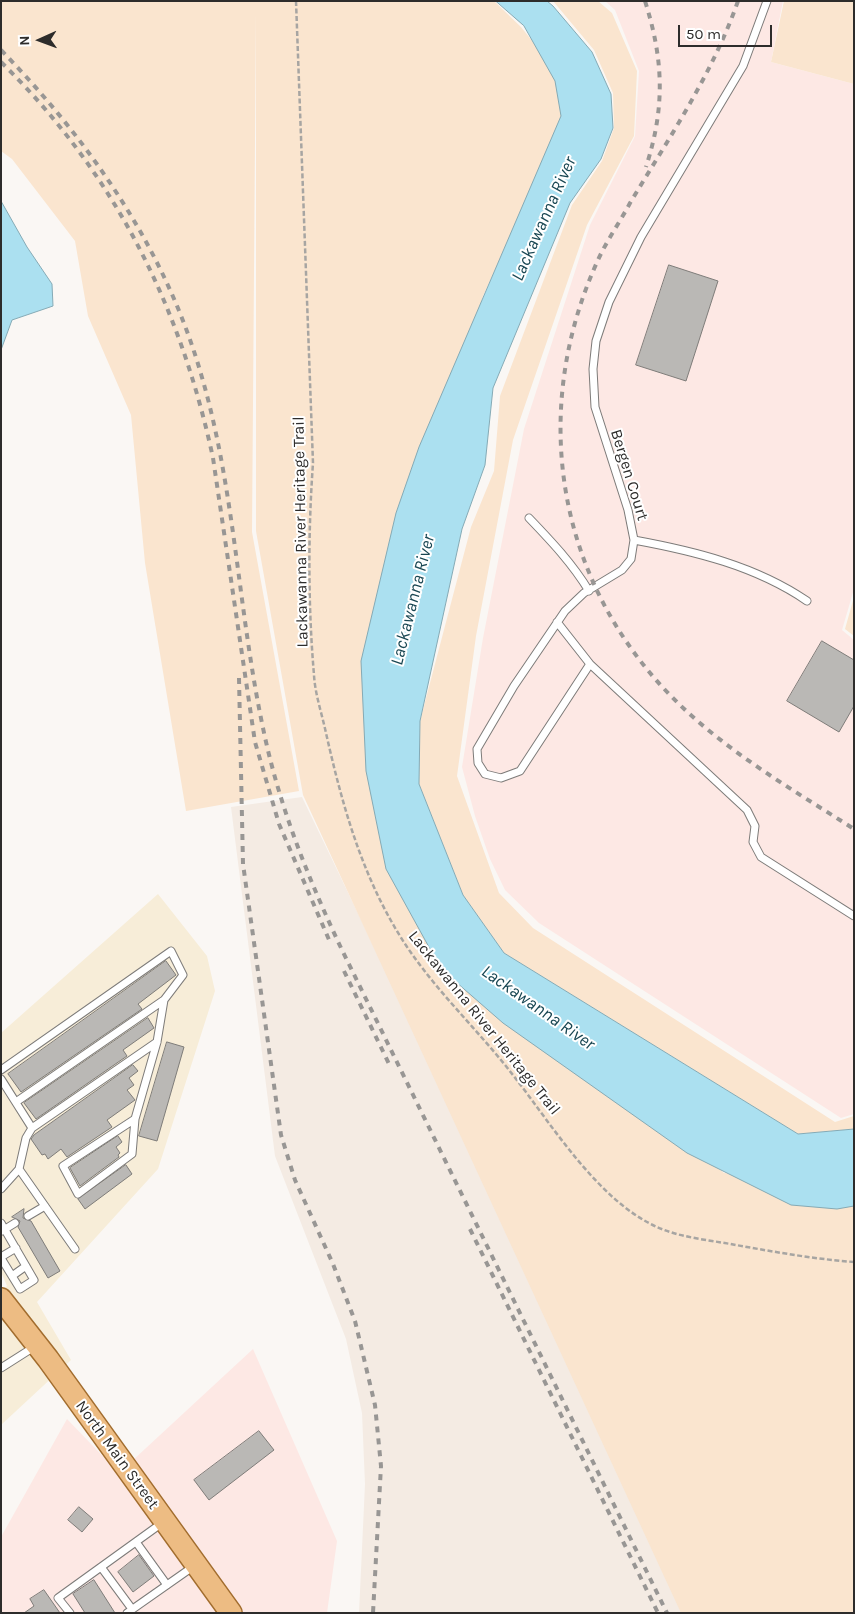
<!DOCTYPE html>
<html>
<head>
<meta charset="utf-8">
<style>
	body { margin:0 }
	#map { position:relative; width:855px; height:1614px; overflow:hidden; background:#faf7f4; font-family:Karla,sans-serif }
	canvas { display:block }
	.frame { position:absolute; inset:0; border:2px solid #2d2c2b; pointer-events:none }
	.north { position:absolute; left:15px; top:15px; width:50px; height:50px; -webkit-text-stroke:4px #fff; paint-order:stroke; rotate:268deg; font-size:14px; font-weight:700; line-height:20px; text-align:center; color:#2d2c2b }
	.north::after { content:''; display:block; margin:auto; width:18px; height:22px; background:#2d2c2b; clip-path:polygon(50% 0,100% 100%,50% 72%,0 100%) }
	.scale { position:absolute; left:678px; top:25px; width:94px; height:22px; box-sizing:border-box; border:2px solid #2d2c2b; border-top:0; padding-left:6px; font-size:15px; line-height:18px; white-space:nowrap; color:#2d2c2b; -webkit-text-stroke:4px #fff; paint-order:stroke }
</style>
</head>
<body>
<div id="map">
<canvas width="855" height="1614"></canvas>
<div class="frame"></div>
<div class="north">N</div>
<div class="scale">50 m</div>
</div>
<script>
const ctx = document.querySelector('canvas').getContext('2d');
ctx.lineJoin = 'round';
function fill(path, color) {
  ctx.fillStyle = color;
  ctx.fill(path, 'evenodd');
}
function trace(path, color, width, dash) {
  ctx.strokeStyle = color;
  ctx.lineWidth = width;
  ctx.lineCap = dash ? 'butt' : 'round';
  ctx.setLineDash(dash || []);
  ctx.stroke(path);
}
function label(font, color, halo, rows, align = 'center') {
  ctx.font = font + ' Karla,sans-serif';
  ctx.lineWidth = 4;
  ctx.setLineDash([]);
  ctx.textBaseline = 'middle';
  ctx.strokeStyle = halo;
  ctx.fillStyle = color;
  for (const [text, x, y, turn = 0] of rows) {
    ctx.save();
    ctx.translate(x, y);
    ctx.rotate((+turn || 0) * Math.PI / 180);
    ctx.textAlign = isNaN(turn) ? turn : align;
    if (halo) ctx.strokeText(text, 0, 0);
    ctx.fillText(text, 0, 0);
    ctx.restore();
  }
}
const commercial = new Path2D(`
	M158,894L207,956L215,991L158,1169L37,1302L71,1360L1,1425V1291L7,1286L1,1272V1033Z`);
const industrial = new Path2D(`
	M605,1H783L771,62L854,84V589L842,630L854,640V1114L841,1118L539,923L505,890L490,859L475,816L462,767L483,638L524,429L590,225L635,136L639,71L615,10Z
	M253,1349L337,1541L327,1613H1V1537L67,1419L119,1473Z`);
const built = new Path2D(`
	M302,797L695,1613H359L365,1484L362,1413L346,1339L275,1156L231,807Z`);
const green = new Path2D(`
	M1,1H494L521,27L576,95L483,296L438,451L381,605L431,883L610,1075L724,1173L854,1184V1613H681L303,795L256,531V12L252,532L299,791L186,811L145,563L131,415L88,316L75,241L12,159L1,151Z
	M553,1H598L612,13L637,71L634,136L587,225L513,440L476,636L457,776L499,893L533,928L835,1122L854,1116V1129L798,1134L504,953L463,895L419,784L420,721L471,527L494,471L500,396L572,205L602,161L614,128L613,93L594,50Z
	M784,1H854V84L771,62Z
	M854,597V636L845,629Z`);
const water = new Path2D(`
	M496,1H547L553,6L592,52L611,94L613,128L601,159L570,203L493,388L485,465L462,529L420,721L419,784L463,895L504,953L798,1134L854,1129V1206L837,1209L791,1205L687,1153L503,1023L441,969L386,869L366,771L361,661L396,513L419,447L561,116L555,81L524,26Z
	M1,201L27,247L52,284L53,306L12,320L1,350Z`);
const building = new Path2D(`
	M669,265L718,281L686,381L636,365Z
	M822,641L854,660V706L839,732L787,701Z
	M166,961L176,975L138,1004L142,1009L21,1092L8,1074Z
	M148,1018L154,1028L123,1050L127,1056L36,1119L24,1103Z
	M167,1042L184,1047L157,1141L139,1136Z
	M133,1065L138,1071L129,1078L134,1085L127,1090L135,1100L107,1120L112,1127L67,1157L61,1149L48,1159L45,1154L42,1155L31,1139L34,1135Z
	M118,1136L122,1142L116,1147L120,1153L118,1155L119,1157L80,1186L70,1168Z
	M126,1165L132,1174L85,1209L78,1199Z
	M24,1209L23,1218L31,1221L60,1271L48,1278L18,1227L20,1221L12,1217Z
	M259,1431L274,1450L209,1500L194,1480Z
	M79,1507L93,1519L82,1532L68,1520Z
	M139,1555L154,1576L133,1592L118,1572Z
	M94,1580L115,1613H85L73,1594Z
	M44,1590L60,1613H24L34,1606L30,1599Z`);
const path = new Path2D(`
	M296,1L313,463C308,533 308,605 314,675C315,694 322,714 326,733C342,804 361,873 400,936C432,988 479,1030 516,1079C554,1128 599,1201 657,1227C681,1238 710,1240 736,1245C775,1252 814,1259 854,1262`);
const service = new Path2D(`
	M529,518C551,541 572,563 589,591
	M634,540C694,551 756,566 807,601
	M557,622L590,664L747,810L755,826L753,842L761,857L854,916
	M590,664L520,771L501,778L485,774L478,763L477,749L514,686L565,611L584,593L622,570L631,559L634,540L628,510L595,407L593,369L596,341L609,302L641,237L743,66L767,1
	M1,1070L171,951L183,975L164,1000
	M1,1079L32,1128
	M16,1102L164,1000L157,1042L135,1119L63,1166L78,1194L132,1154L135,1119
	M19,1169L26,1138L32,1128L157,1042
	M1,1189L19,1169L75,1249
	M28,1216L45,1206
	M1,1223L34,1280L20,1289L1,1258
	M2,1231L15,1223
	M1,1257L16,1248
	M12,1276L26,1266
	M1,1368L34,1347
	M136,1542L167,1585
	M101,1567L132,1609
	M70,1613L58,1598L162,1523
	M127,1613L194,1566`);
const primary = new Path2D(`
	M1,1299L48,1359L231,1613`);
const rail = new Path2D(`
	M645,1C664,61 665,108 646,167
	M738,1C713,73 669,138 630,203C620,222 607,240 598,260C530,408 555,576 669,694C722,749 790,788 854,829
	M1,50C91,143 165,249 201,374C235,489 238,610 263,728C279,806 308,878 342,950L667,1613
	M1,62C114,173 180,304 213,458L255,742L279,824L330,942
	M239,678L243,864L281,1135L295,1180L333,1264L355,1321L375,1405L381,1466L373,1613
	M344,971L391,1068
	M470,1229L658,1613`);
const streetNames = [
	["Bergen Court",629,475,73],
	["Lackawanna River Heritage Trail",301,532,-91],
	["Lackawanna River Heritage Trail",484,1023,51],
	["North Main Street",117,1455,54]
];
const waterNames = [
	["Lackawanna River",544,219,-66],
	["Lackawanna River",413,600,-76],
	["Lackawanna River",538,1008,35]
];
fill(commercial, '#f7edd8');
fill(industrial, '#fde8e4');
fill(built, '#f4ebe3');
fill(green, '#fae5cf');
fill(water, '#abe0f0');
trace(water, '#85aab5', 1);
fill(building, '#bab8b5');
trace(building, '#7f7d7a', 1);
trace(service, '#7d7b79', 9);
trace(primary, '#a26d2e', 24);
trace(path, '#a7a5a2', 2.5, [5, 2.5]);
trace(service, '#fff', 7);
trace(primary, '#edbc83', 21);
trace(rail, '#989694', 4, [6, 6]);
label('16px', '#2d2c2b', '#fff', streetNames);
label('italic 18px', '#194753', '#fff', waterNames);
</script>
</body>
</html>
